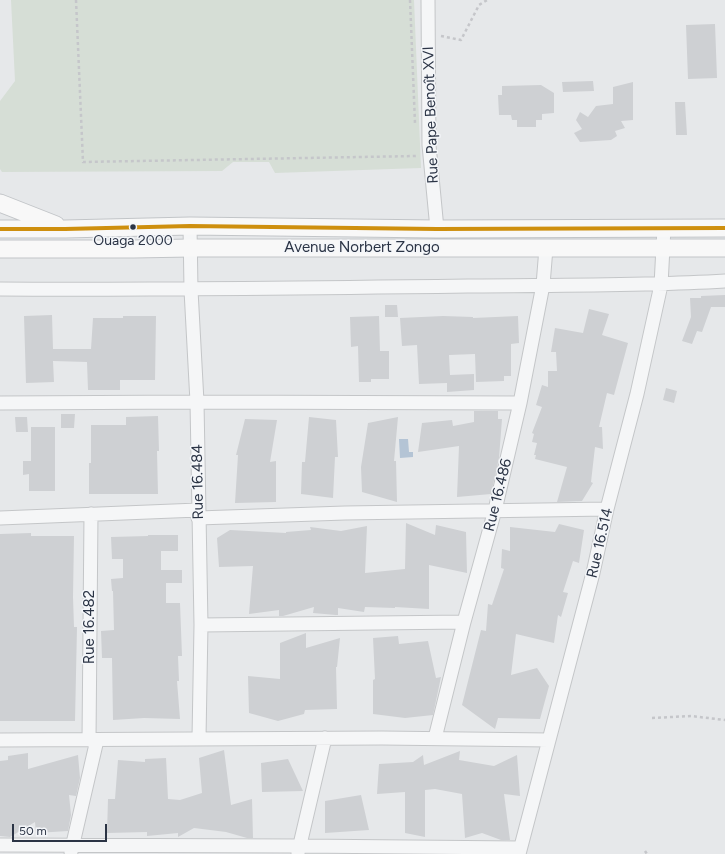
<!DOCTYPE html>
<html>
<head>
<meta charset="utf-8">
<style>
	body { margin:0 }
	#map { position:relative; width:725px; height:854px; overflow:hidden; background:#e6e8ea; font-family:Figtree,sans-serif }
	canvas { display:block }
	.scale { position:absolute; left:12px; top:824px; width:95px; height:18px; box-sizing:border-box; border:2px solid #2b3445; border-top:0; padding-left:5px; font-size:12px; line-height:14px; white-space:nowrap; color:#2b3445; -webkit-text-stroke:3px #f4f6f9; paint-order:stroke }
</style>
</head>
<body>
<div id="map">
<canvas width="725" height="854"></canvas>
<div class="scale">50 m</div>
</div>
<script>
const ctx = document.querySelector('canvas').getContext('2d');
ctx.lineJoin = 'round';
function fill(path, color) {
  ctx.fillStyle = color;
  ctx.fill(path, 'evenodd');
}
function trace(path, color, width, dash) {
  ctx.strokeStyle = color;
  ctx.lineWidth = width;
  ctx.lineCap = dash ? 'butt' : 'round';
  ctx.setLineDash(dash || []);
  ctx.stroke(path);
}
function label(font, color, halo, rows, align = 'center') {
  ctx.font = font + ' Figtree,sans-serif';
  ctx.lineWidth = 3;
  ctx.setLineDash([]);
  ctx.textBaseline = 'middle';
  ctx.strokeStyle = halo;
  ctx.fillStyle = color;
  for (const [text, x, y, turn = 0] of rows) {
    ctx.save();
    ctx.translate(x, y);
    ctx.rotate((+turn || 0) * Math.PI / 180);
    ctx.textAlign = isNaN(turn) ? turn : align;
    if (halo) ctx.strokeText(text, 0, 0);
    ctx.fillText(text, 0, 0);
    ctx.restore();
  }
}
const green = new Path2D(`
	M11,0H414L421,168L275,173L269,162H233L222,171L2,172L0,169V101L15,81Z`);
const water = new Path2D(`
	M399,439H408L409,452H413V457L400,458Z`);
const building = new Path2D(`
	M715,24L717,78L688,79L686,25Z
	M593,81L594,91L563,92L562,82Z
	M633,82V120L621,121L625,128L615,131L617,136L611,140L580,142L574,133L582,129L576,120L580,112L588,117L596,106L613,104V87Z
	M541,85L554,93V113L542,114V120H536V127H517V120H512L511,115H499L498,95H502V86Z
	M675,102H685L687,135H676Z
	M725,295V307H711L702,332L697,331L692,344L682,341L691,317L690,298H701V296Z
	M385,305H397L398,317H385Z
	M589,309L609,314L602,335L628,343L614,395L607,393L599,427H602L603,449L595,447L591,482L593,483L582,501L557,502L567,467L535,459L536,455H534L537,443L532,442L534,434L532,433L542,407L536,405L542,385L548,387V371H557L556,352H551L555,328L583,333Z
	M52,315L53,349H91L93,318H123V316H156L155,380H120V390H88L87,362L53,361L54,382L26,383L24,316Z
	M379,316L380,351H389V379H371V382H359L358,346L351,347L350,317Z
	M443,316L473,317V318L518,316L519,343L511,344V376H504V381L476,382L475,354L449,355L450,375L474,374V390L447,392V383L419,384L417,345L402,346L400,318Z
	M666,388L677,391L674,403L663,400Z
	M474,411H498V419H502L499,458L491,494L457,497L459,446L418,452L422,423L452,420L453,426L474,422Z
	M61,414H75L74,428H61Z
	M158,416L159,451H157L158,494H89V463H91V425H126V417Z
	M15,417H27L28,432H16Z
	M309,417L336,420L338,457H335L333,498L301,494L302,462H305Z
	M398,417L394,461H396L397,502L362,492L361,467L368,423Z
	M245,419L277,420L270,462L276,461V502L235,503L238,455H236Z
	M31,427H55V491H29V474L23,475V461H31Z
	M406,523L435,535L436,525L466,532L467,573L429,565V609L395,607V608L365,607L364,612L338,608V615H336L313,613L314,607L283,616H279V610L249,614L253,566L219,567L217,538L230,530L286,533V532L311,530L310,527L341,531L367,526L365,573L405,569Z
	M559,524L584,530L579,563L573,561L563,592L568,593L561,617L558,615L554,643L516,634L511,675L537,668L549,686L540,719L498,718L495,729L462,705L481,630L486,631L488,604L492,605L504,569L501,568L502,549L510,551V527L555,532Z
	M31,533V536H74L73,597L74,627H77L75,721H0V534Z
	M148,535H178V551H161V570H182V583H166V603H180L182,656H178L179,681H177L180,719L144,718L113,720L112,658H102L101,631L114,630L113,591H112L111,579L123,578V559H112L111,537L148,536Z
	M306,633V648L340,638L337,667H336L337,709L305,710L304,714L278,721L249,713L248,676L280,679V643Z
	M398,636L399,644L428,641L436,678L441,677L433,715L405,718L373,714V680L375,679L373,638Z
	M224,750L231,805L252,799L253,838H247L226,832L194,828L178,837V833L147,836V832L107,833L108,799H115L118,760L145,762V759L166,758L168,799L180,800L202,793L199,758Z
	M460,751L459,760L494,766L517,755L520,796L504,794L510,840H501L482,833L465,838L462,794L435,789L425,790V837L405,833V792L377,794L379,764L413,762L423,755L424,765Z
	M28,753V769L78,755L80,778L76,796L69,795L71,815L68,831L36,833L35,822L10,837L0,836V761L8,760V756Z
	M288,759L303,791L262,792L261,763Z
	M361,795L369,830L325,833V801Z`);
const path = new Path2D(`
	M76,0L83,162L416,156V154
	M410,0L415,123
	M441,36L461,40L479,5L487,0
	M652,718L691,716L725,720
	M645,851L647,854`);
const minor = new Path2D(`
	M428,0L429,145L437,229
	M190,226L191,290L197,402L201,625L199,738
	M0,289C157,290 313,288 470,286C555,285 640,286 725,281
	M0,403L197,402L520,403
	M0,518L198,510
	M198,518L345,513L607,509
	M201,625L464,622
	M435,738L464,622L495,510L520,403L543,285L546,248
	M0,740L382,738L549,740
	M89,740L91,514
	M0,845L300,846L520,848
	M71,852L97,740
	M298,853L325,738
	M519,854L593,573L607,509L637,394L661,285L664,228`);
const major = new Path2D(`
	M0,203L56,225
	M0,229H65L190,226L437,229L725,228
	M0,249H133L191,248H725`);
const bus1 = new Path2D(`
	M0,229H65L190,226L437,229L725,228`);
const markers = [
	[133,227,3.5,"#2b3445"]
];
const busNames = [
	["Ouaga 2000",133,241]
];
const streetNames = [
	["Rue Pape Benoît XVI",431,115,-92],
	["Avenue Norbert Zongo",362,248],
	["Rue 16.484",198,482,-91],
	["Rue 16.486",498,495,-76],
	["Rue 16.514",600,543,-77],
	["Rue 16.482",90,627,-90]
];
fill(green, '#d6ded6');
fill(water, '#b4c4d5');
fill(building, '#ced0d3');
trace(minor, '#c4c6c8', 15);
trace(major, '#c2c5c8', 19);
trace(path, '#c5c6ca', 2.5, [3, 3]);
trace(minor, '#f5f6f7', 13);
trace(major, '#f8f8f8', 17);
trace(bus1, '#ce8f0e', 4);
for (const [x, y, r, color] of markers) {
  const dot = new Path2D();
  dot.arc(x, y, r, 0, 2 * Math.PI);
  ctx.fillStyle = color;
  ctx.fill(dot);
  trace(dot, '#f4f6f9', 1.5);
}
label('14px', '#2b3445', '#f4f6f9', busNames);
label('15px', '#2b3445', '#f4f6f9', streetNames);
</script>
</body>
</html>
